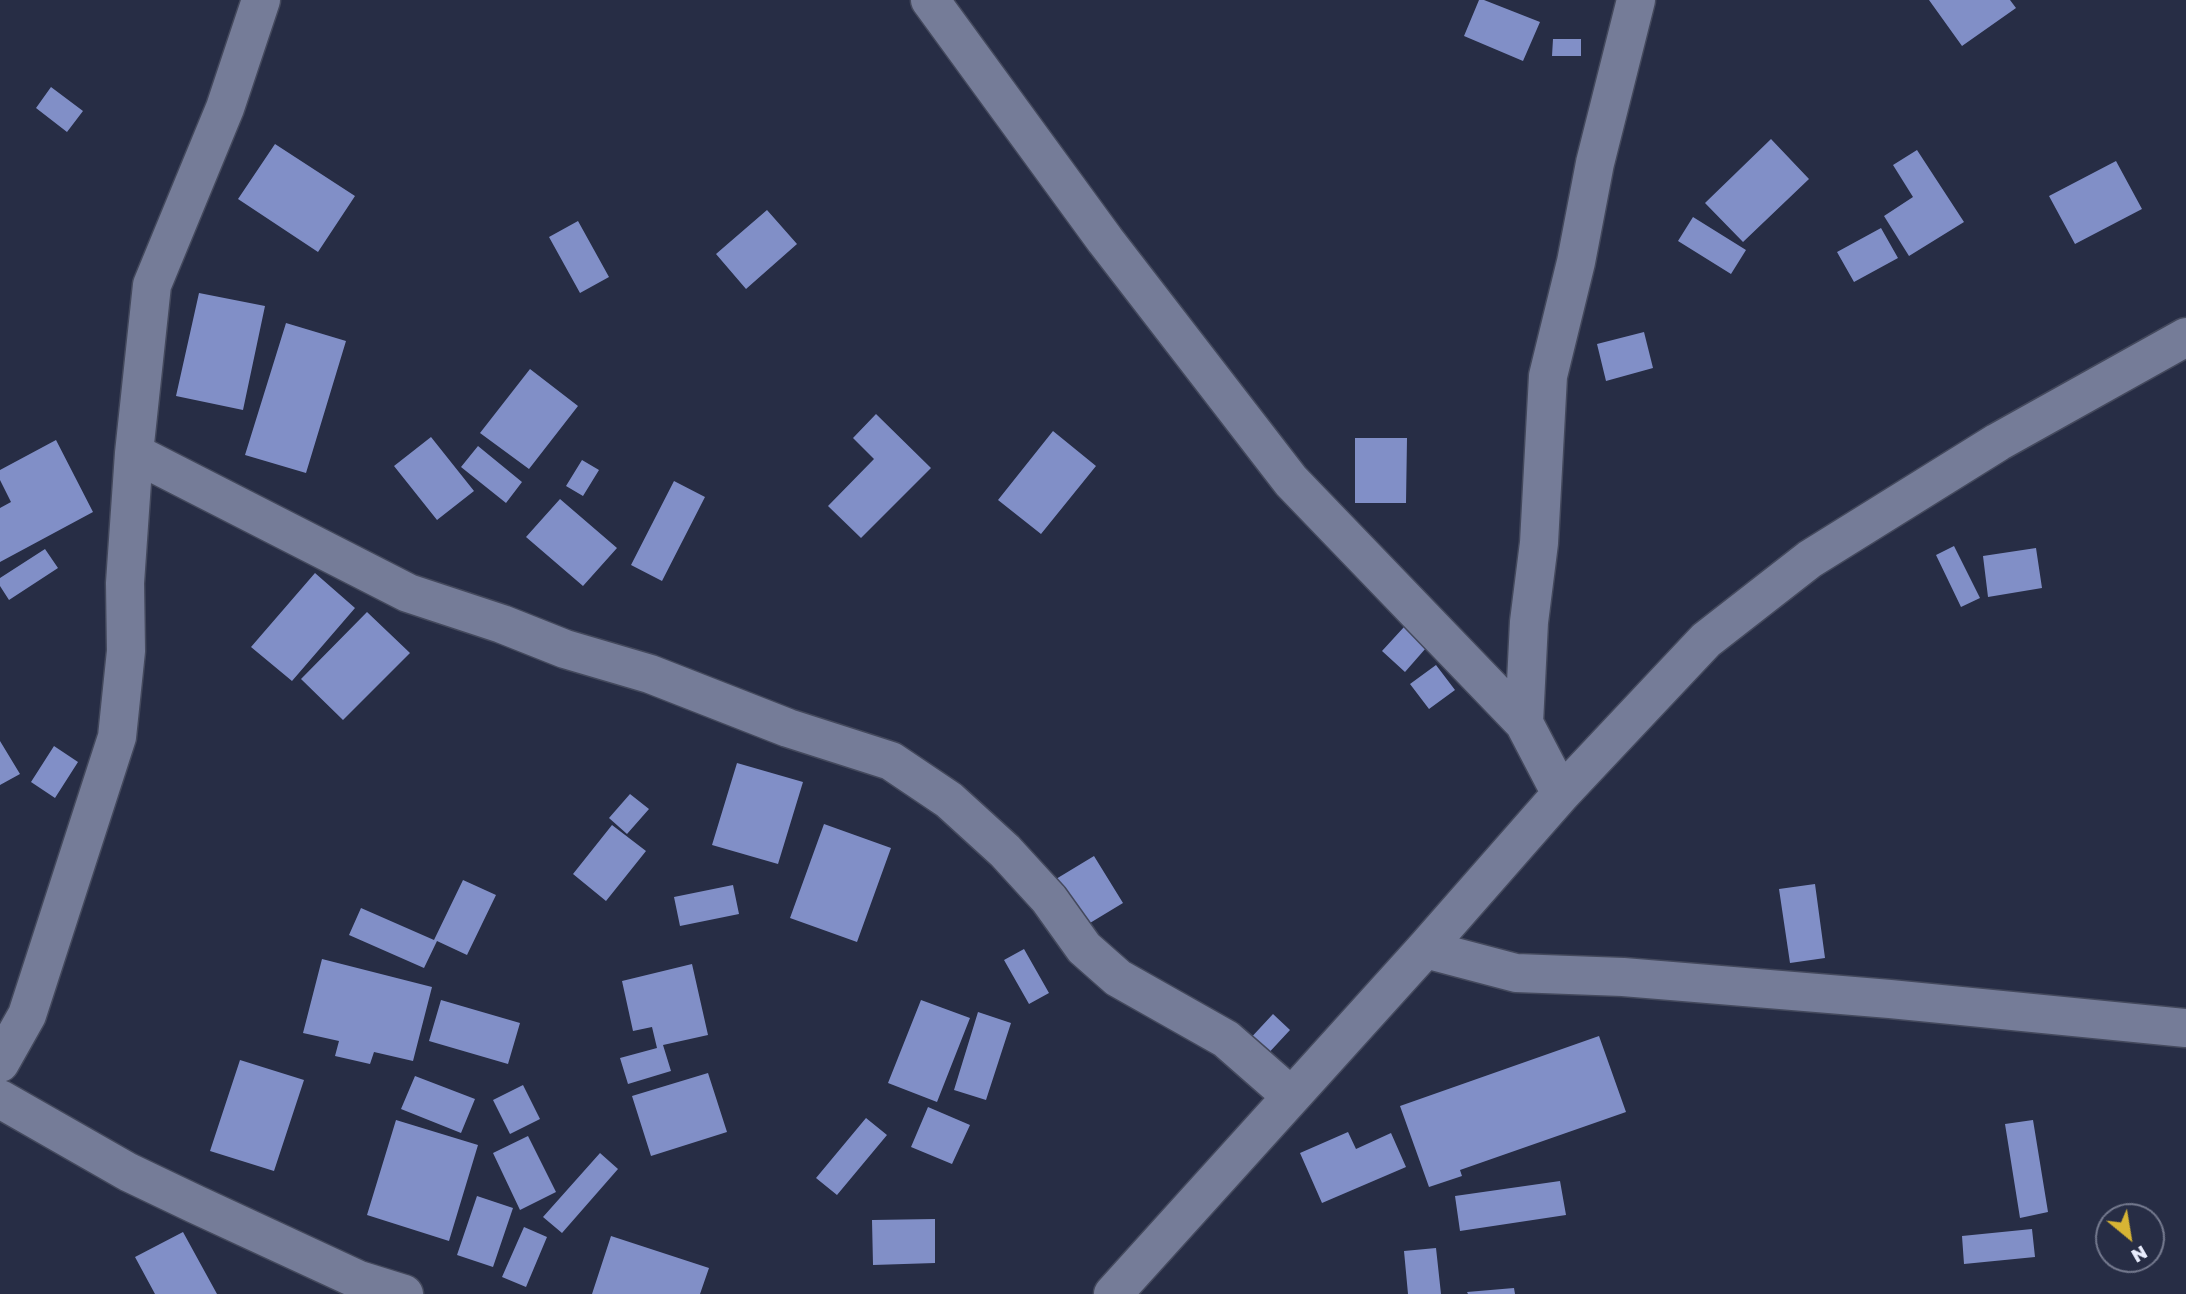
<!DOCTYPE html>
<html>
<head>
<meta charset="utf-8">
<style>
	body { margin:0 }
	#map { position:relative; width:2186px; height:1294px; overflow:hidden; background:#272d45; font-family:"Golos Text",sans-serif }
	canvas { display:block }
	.north { position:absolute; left:2095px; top:1203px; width:70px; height:70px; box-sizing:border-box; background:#272d45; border:2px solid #757a8f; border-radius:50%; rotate:150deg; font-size:19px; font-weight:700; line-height:28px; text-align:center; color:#e9edfd }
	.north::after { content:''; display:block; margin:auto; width:24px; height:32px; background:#d7b434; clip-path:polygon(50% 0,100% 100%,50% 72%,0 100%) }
</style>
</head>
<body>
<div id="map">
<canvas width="2186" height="1294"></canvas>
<div class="north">N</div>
</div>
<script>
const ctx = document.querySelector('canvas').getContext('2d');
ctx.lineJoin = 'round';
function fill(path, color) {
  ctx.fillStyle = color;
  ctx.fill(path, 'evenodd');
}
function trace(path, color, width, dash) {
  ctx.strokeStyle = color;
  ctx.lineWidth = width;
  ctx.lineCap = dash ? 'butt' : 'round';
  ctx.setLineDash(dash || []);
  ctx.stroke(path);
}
const building = new Path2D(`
	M1479,0H1484L1540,22L1523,61L1464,36Z
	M1929,0H2010L2016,8L1962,46Z
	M1553,39H1581V56H1552Z
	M51,87L83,111L67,132L36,108Z
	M1771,139L1809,179L1743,242L1705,203Z
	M275,144L355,196L318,252L238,199Z
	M1917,150L1964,222L1909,256L1884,216L1913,197L1893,165Z
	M2116,161L2142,209L2075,244L2049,196Z
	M767,210L797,244L746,289L716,254Z
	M1693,217L1746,250L1731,274L1678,241Z
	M578,221L609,277L580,293L549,237Z
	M1881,228L1898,258L1854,282L1837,252Z
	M199,293L265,306L243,410L176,396Z
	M286,323L346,341L306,473L245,455Z
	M1644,332L1653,368L1606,381L1597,344Z
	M530,369L578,406L529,469L480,433Z
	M876,414L931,468L861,538L828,506L874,459L853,438Z
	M1053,431L1096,466L1041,534L998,500Z
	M431,437L474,491L437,520L394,466Z
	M1355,438H1407L1406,503H1355Z
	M56,440L93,512L0,562V508L11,502L0,480V470Z
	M478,446L522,482L506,503L461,467Z
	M582,460L599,470L583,496L566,486Z
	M674,481L705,497L662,581L631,565Z
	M560,499L617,548L583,586L526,537Z
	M1954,546L1980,598L1961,607L1936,555Z
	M2036,548L2042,588L1988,597L1983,556Z
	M45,549L58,568L9,600L0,586V578Z
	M315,573L355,608L292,681L251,647Z
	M367,612L410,653L343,720L301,679Z
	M1404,627L1426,648L1405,672L1382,651Z
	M1436,665L1455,690L1429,709L1410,684Z
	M0,741L20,774L0,785Z
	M54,746L78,762L55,798L31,782Z
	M737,763L803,782L778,864L712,845Z
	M630,794L649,809L627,834L609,818Z
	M824,824L891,848L857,942L790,918Z
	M612,825L646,851L606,901L573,874Z
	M1094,856L1123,903L1085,926L1056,879Z
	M463,880L496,895L467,955L437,941L424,968L349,935L361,908L434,940Z
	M1815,884L1825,958L1790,963L1779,889Z
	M733,885L739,914L680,926L674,897Z
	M1024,949L1049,993L1029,1004L1004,960Z
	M322,959L432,987L413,1061L374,1052L370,1064L335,1056L339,1041L303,1033Z
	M692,964L708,1035L663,1045L671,1071L628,1084L620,1058L657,1048L652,1027L633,1031L622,981Z
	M441,1000L520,1023L508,1064L429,1041Z
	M921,1000L970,1018L937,1102L888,1083Z
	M978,1012L1011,1023L986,1100L954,1090Z
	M1273,1014L1290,1030L1264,1058L1247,1042Z
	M1599,1036L1626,1112L1460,1170L1462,1176L1429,1187L1400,1106Z
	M240,1060L304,1080L274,1171L210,1151Z
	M708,1073L727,1132L651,1156L632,1096Z
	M415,1076L475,1099L461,1133L401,1109Z
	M523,1085L540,1119L510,1134L493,1100Z
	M928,1107L970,1125L952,1164L911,1147Z
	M866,1118L887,1135L837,1195L816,1178Z
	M396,1120L478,1145L449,1241L367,1215Z
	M2033,1120L2048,1212L2020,1218L2005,1124Z
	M1348,1132L1356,1149L1391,1133L1406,1167L1322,1203L1300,1153Z
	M528,1136L556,1192L520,1210L493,1153Z
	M600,1153L618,1169L562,1233L543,1217Z
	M1560,1181L1566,1215L1460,1231L1455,1196Z
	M477,1196L513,1208L493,1267L457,1255Z
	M935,1219V1263L873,1265L872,1220Z
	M524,1227L547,1237L526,1287L502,1277Z
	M2032,1229L2035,1257L1964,1264L1962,1236Z
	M183,1232L217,1294H155L135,1257Z
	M611,1236L709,1268L700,1294H592Z
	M1436,1248L1441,1294H1408L1404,1251Z
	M1514,1288L1515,1294H1468L1467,1292Z`);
const minor = new Path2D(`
	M930,0L1105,240L1291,481L1524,723
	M134,453L408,593L502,624L565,649L650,674L788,728L891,761L949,800L1005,851L1049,899L1084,948L1118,978L1226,1039L1291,1096
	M1561,794L1524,723L1529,622L1539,543L1548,376L1576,262L1595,163L1636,0
	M1425,949L1516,973L1623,977L1890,999L2186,1028
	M0,1063L27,1015L117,737L126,651L125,583L134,453L152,285L225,108L261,0
	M0,1099L128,1172L195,1204L359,1280L404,1294
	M1113,1294L1425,949L1561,794L1706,640L1810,559L1998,442L2186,337`);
fill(building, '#818fc7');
trace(minor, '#44495d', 41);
trace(minor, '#757c98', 38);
</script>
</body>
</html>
